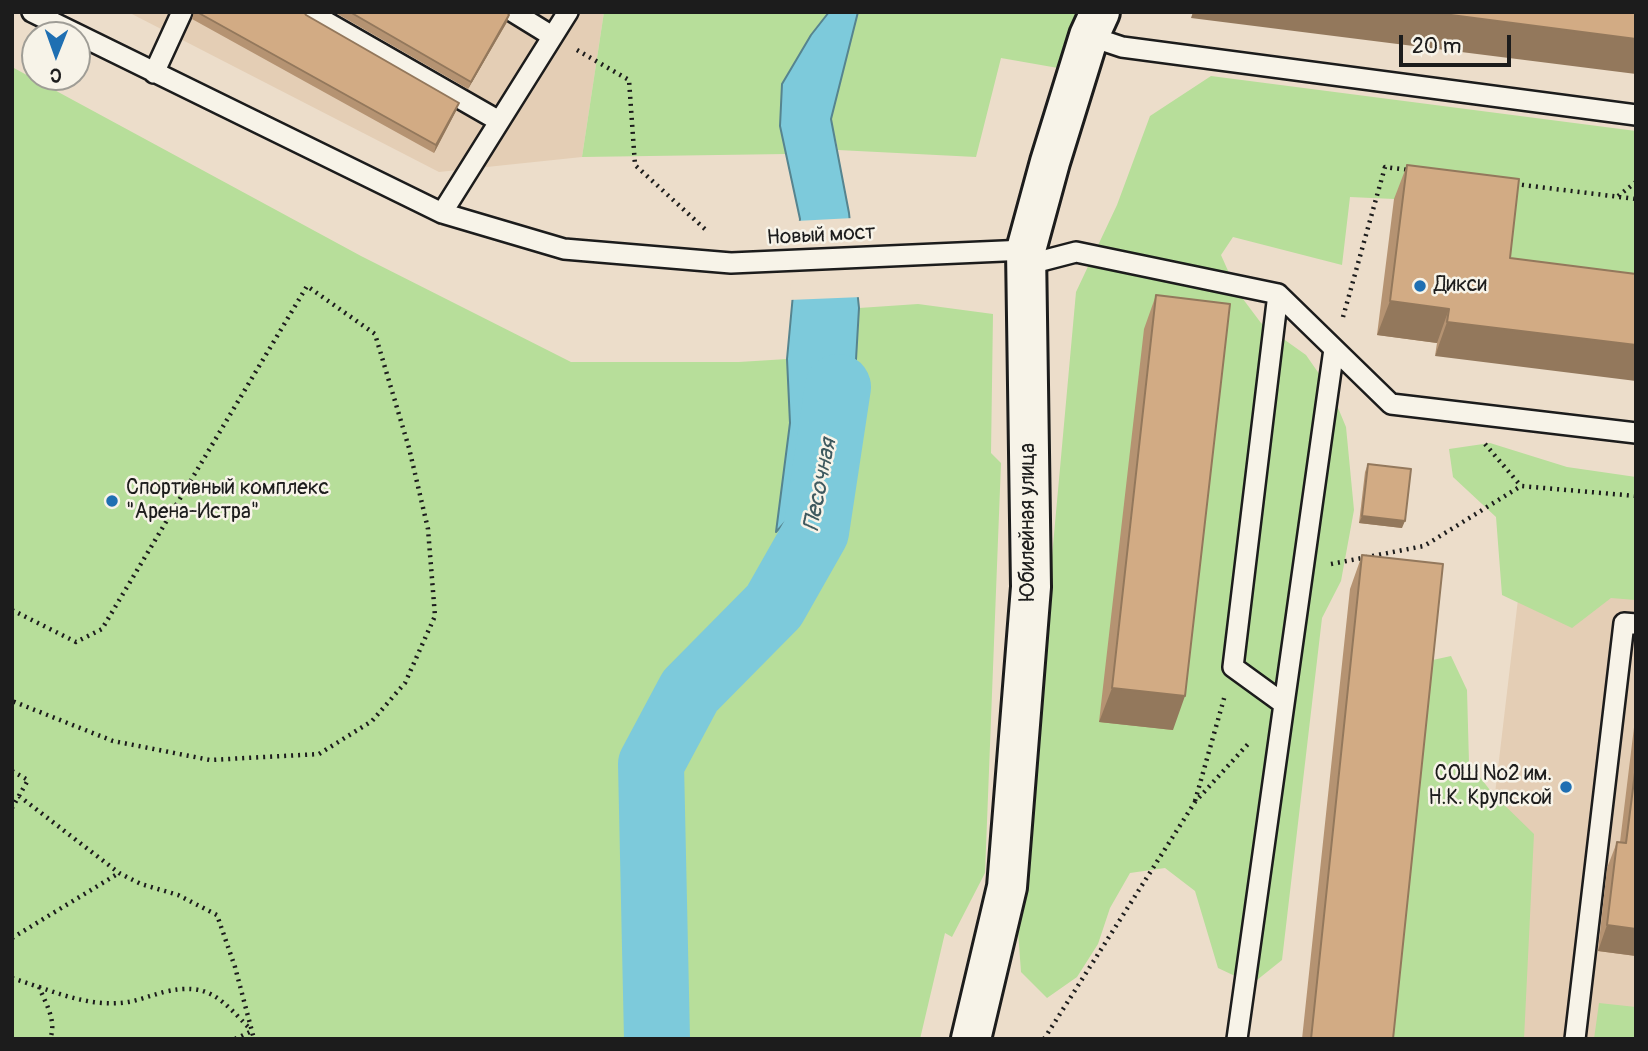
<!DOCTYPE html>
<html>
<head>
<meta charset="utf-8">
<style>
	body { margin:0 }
	#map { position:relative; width:1648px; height:1051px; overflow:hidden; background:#ecddca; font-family:Pangolin,sans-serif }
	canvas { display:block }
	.frame { position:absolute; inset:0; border:14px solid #1c1c1c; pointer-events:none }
	.north { position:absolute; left:21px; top:21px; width:70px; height:70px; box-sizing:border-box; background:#f7f3e8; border:2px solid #9f9d96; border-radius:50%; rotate:181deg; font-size:19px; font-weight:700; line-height:28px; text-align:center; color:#1c1c1c }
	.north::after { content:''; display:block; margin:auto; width:24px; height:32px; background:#1f6fb2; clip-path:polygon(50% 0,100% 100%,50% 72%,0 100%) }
	.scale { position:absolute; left:1399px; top:35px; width:112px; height:32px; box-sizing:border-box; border:4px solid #1c1c1c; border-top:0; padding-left:9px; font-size:21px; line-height:24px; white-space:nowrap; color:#1c1c1c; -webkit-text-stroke:5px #f7f3e8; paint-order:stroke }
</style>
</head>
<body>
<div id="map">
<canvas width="1648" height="1051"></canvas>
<div class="frame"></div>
<div class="north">С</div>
<div class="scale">20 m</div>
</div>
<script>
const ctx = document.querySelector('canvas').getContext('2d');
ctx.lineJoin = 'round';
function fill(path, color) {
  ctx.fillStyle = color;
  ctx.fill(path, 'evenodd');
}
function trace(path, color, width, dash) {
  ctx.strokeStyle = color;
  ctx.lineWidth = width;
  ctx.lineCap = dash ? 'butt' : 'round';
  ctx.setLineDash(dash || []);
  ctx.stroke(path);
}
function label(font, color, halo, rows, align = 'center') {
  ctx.font = font + ' Pangolin,sans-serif';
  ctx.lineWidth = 5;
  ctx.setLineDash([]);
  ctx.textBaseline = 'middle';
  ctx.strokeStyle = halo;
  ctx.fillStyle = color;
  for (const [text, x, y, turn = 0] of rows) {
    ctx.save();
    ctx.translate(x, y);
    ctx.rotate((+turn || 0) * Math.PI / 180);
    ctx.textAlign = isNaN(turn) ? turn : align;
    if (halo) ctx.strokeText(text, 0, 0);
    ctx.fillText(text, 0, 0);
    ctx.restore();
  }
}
const built = new Path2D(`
	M128,12H604L582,157L439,172Z
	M1527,523L1636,535V1039H1466Z`);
const green = new Path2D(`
	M604,12H829L813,32L780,126L786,154L582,157Z
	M858,12H1079L1058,68L1001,58L976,157L838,150L831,119Z
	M12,67L361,256L571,362H739L787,359V365L855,359L859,308L918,304L993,314L991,453L1001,463L985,873L952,937L945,933L920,1039H12Z
	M1211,76L1636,131V309L1497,292L1394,199L1350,197L1342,265L1233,237L1221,255L1237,291L1261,323L1306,355L1331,391L1346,427L1354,510L1341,581L1322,618L1282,960L1252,984L1218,968L1195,891L1165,868L1130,873L1110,908L1098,944L1077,977L1047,998L1021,972L1018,931L1076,292L1117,205L1150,116Z
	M1490,443L1567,467L1636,477V600L1611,598L1572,628L1502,595L1496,517L1453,477L1449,449Z
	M1451,656L1467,690L1469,763L1493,794L1534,834L1524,1039H1379L1419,663Z
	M1599,1003L1636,1007V1039H1594Z`);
const water = new Path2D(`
	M829,12H858L831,119L849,213L859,308L854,394L842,459L776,532L790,423L787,359L800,219L780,126L782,84L811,35Z`);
const pier = new Path2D(`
	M853,218L862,297L789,300L796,221Z`);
const river = new Path2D(`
	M657,1039L651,764L690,691L774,606L816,532L838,387`);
const path = new Path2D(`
	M577,50L629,80L635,165L707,231
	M1515,184L1636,199
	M1618,196L1636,182
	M1343,317L1385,167L1409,170
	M1485,444L1521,486
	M1331,564L1424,546L1521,486L1636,496
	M12,610L76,642L102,629L307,286L375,334L409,448L428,529L435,616L405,683L372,721L319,754L210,760L113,741L12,701
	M12,771L28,780L12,808
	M19,796L119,873L141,884L178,895L217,915L235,967L254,1039
	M1195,801L1225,695
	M12,938L119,873
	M12,978L39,987C46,1004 57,1021 50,1039
	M39,987C68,997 97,1007 128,1002C140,1000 152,995 164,992C209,981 222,1000 251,1030
	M235,1039L252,1031
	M1044,1039L1195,802L1248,744`);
const service = new Path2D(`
	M32,12L442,213L564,249L731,263L1026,250
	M309,12L499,121
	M513,12L552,36
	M1089,36L1122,47L1636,115
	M154,73L182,12
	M442,213L568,12
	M1026,265L1076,252L1278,294L1391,404L1636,433
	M1284,704L1334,349
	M1237,1039L1284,704L1233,667L1278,294
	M1575,1039L1624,623L1636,624`);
const tertiary = new Path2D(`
	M971,1039L1007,887L1031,587L1026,250L1050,162L1089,36L1100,12`);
const wall = new Path2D(`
	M194,12H304L306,15L456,111L434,153L192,19Z
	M334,12H507L509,15L507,22L468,89Z
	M1407,165L1519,179L1435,356L1437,343L1377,335L1394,199Z
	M1156,295L1173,730L1099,722L1144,329Z
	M1368,464L1402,528L1359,523L1365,472Z
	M1362,555L1393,1039H1302L1350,589Z
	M1636,711V956L1598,951L1607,868L1617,842H1620Z`);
const shadedWall = new Path2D(`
	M1193,12H1428L1636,39V74L1191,18Z
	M509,15L507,22L468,89L471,82Z
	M459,103L456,111L434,153L436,145Z
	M1390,301L1449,309L1437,343L1377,335Z
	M1447,322L1636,345V381L1435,356Z
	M1362,516L1405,521L1402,528L1359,523Z
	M1112,688L1185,696L1173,730L1099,722Z
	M1607,925L1636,929V956L1598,951Z`);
const building = new Path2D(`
	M197,12H304L306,15L459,103L436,145Z
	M350,12H507L509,15L471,82Z
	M1428,12H1636V39Z
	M1407,165L1519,179L1510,258L1636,274V345L1447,322L1449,309L1390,301Z
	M1156,295L1230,304L1185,696L1112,688Z
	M1368,464L1411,469L1405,521L1362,516Z
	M1362,555L1443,564L1393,1039H1311Z
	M1636,765V929L1607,925L1617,842L1626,843Z`);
const markers = [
	[1420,286,7,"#1f6fb2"],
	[112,501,7,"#1f6fb2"],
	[1566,787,7,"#1f6fb2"]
];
const streetNames = [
	["Новый мост",821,236,-3],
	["Юбилейная улица",1029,522,-90]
];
const poiNames = [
	["Дикси",1434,286],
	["Спортивный комплекс",126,489],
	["\"Арена-Истра\"",126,513],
	["СОШ №2 им.",1552,775,"right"],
	["Н.К. Крупской",1552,799,"right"]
];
const waterNames = [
	["Песочная",821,485,-79]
];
fill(built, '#e4ceb5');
fill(green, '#b7de9a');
fill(water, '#7dcadb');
trace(water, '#56848f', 2);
fill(pier, '#ecddca');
trace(river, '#7dcadb', 66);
trace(service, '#1c1c1c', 24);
trace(tertiary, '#1c1c1c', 44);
trace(path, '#1c1c1c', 4.5, [2, 5]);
trace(service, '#f7f3e8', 19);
trace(tertiary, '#f7f3e8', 38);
fill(wall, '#b59372');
fill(shadedWall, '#93785c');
fill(building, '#d2ab84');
trace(building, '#93785c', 2);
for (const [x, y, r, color] of markers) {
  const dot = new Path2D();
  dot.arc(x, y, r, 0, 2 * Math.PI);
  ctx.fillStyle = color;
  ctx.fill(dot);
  trace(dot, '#f7f3e8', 2.5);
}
label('21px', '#1c1c1c', '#f7f3e8', streetNames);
label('21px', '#1c1c1c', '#f7f3e8', poiNames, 'left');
label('italic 23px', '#3e595f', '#f7f3e8', waterNames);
</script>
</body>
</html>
